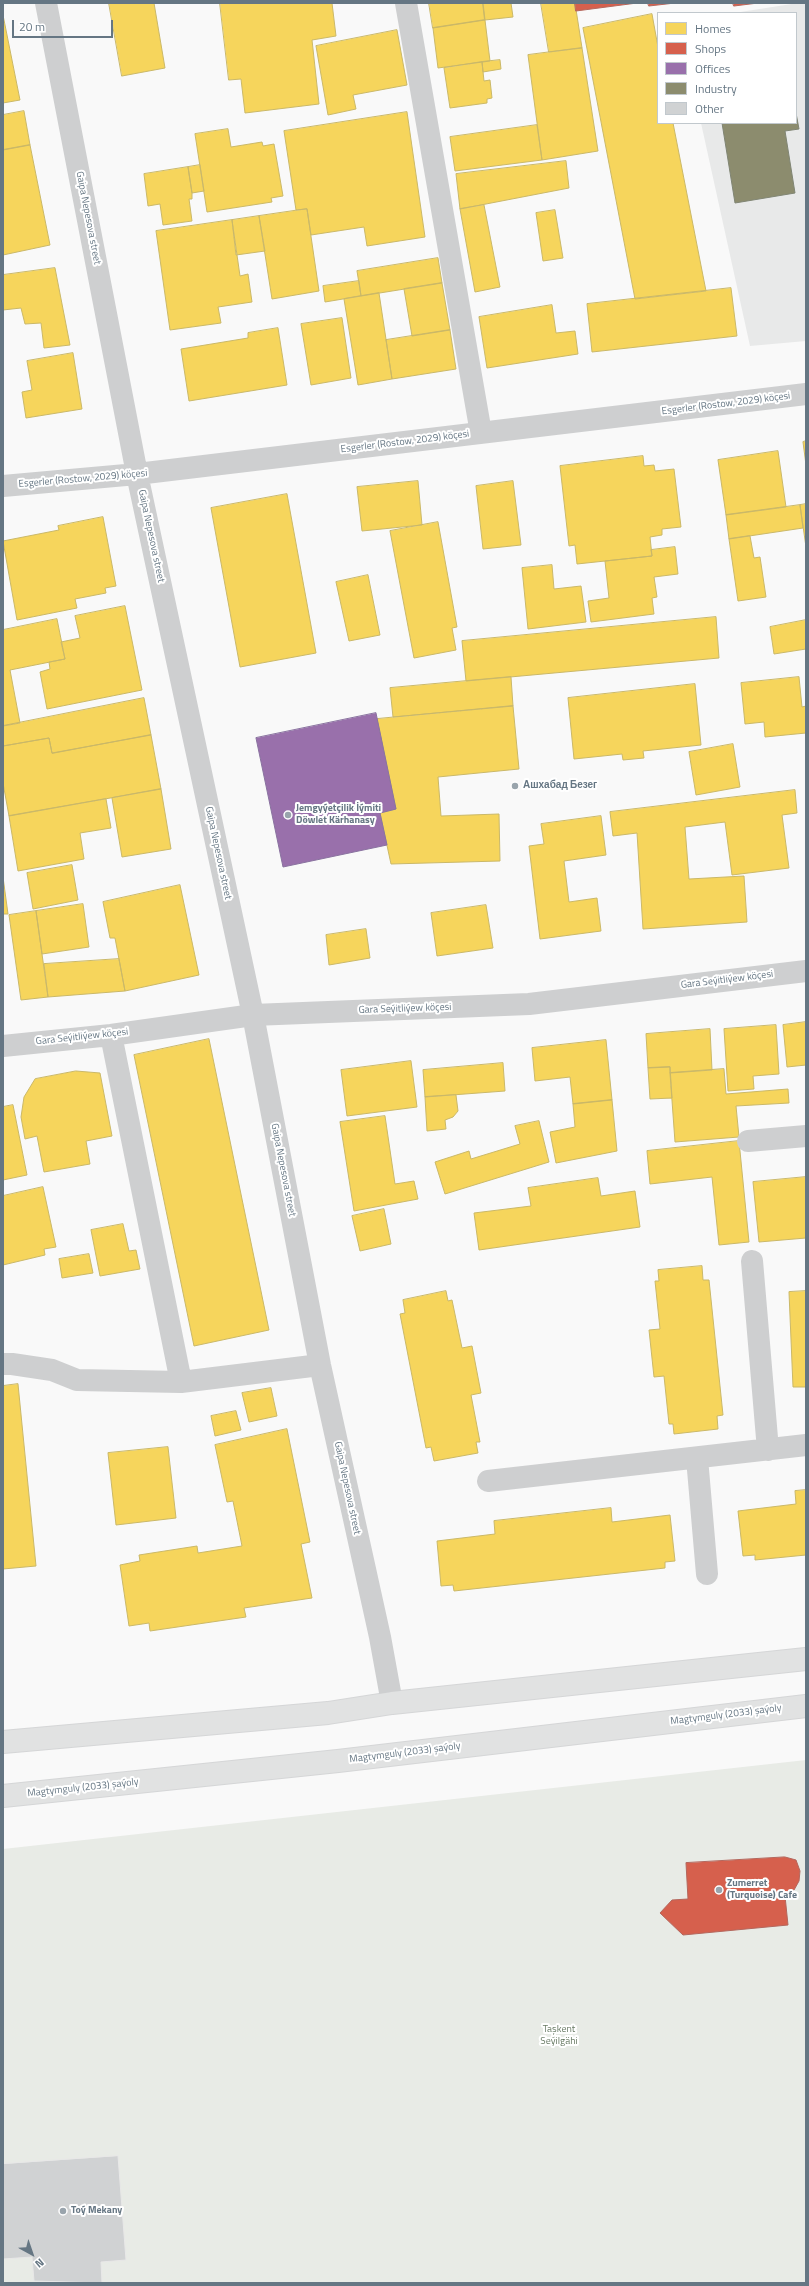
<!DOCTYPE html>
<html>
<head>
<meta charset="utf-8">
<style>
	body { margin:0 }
	#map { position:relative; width:809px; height:2286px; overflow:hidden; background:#f9f9f9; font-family:"Titillium Web",sans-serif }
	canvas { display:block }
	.frame { position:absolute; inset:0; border:4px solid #657683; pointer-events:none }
	.legend { position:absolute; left:657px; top:12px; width:140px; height:112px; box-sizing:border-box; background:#fff; border:1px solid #c1c8cd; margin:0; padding:5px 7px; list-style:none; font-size:12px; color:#657683 }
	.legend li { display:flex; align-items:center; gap:8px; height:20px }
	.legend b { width:20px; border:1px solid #c1c8cd }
	.north { position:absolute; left:12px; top:2234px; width:40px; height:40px; -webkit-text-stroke:3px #fff; paint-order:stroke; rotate:140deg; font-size:11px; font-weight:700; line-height:16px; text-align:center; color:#657683 }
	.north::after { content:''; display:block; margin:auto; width:14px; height:18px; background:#657683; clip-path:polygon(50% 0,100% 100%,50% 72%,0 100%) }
	.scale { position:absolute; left:12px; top:20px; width:101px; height:18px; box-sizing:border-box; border:2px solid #657683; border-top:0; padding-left:5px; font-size:12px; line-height:14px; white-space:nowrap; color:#657683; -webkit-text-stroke:3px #fff; paint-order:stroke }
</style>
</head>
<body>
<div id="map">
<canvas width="809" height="2286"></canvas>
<div class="frame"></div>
<ul class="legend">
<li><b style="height:11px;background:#f6d55c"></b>Homes</li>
<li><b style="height:11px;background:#d6604d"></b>Shops</li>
<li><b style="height:11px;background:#9970ab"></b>Offices</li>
<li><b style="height:11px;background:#8c8c6e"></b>Industry</li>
<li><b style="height:11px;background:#d0d2d3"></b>Other</li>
</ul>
<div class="north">N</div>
<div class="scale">20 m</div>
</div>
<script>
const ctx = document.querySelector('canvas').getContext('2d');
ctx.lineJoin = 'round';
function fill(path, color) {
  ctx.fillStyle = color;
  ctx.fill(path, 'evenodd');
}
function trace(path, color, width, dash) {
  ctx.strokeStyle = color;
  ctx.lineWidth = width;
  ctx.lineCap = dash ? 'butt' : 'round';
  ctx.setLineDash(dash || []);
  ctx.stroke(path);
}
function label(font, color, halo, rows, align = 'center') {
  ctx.font = font + ' "Titillium Web",sans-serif';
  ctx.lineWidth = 4;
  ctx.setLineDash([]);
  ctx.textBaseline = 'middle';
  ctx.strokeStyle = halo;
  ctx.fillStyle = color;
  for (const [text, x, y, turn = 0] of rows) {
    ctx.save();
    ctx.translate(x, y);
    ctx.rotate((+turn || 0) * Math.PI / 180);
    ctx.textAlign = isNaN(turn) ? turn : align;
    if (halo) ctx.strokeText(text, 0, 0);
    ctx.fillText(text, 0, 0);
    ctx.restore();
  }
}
const built = new Path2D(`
	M798,3H806V341L750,346L701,123H796V13H734Z`);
const green = new Path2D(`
	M806,1760V2283H3V1849Z`);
const homes = new Path2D(`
	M109,3H154L165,68L122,76Z
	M220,3H332L336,36L312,40L319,104L245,113L241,79L229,80Z
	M429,3H483L485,20L433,28Z
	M483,3H511L513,17L485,20Z
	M541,3H575L582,48L549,52Z
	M652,14L658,47V123H673L706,291L635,299L583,28Z
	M3,15L20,100L3,103Z
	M485,20L490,61L438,68L433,28Z
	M397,30L407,85L353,95L356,109L328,115L316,46Z
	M582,48L598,151L542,160L528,55Z
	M500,60L501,69L483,72L482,62Z
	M482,62L484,81L490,80L492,98L487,99V103L450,108L444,68Z
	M24,111L30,145L3,150V115Z
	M407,112L425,237L367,246L364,227L311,235L307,209L296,210L284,131Z
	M537,125L542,160L455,171L450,137Z
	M228,129L231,147L262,142L263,146L274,144L283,196L271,198L272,202L207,212L195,134Z
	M30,145L50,245L3,255V150Z
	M566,161L569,188L460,209L456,174Z
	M200,165L204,191L192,193L188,167Z
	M188,167L192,193V199H189L192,221L163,225L160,204L148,206L144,174Z
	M484,205L500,287L475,292L460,209Z
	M307,209L319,291L272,299L259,216Z
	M555,210L563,258L543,261L536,213Z
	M259,216L265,251L236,255L232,220Z
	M232,220L240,276L248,274L252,302L218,307L221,323L170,330L156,231Z
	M438,258L442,283L361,296L357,271Z
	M55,268L70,345L44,348L41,323L25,324L21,308L3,310V275Z
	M359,281L361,296L325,302L323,286Z
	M442,283L450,330L412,336L404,289Z
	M731,288L737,336L592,352L587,304Z
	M379,293L392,379L358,385L344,299Z
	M552,305L556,333L575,331L578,354L487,368L479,317Z
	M342,318L351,378L311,385L301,324Z
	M278,328L287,385L189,401L181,349L248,338V333Z
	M450,330L456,369L392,379L386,340Z
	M73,353L82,409L26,418L22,392L32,390L27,361Z
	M806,441V465L803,442Z
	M778,451L786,507L726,515L718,460Z
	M643,456L644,466L654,465L655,471L674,469L681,527L662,529V535L650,537L652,556L577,564L575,545L569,546L560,466Z
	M418,481L422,525L362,531L357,487Z
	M513,481L521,545L483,549L476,486Z
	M287,494L316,653L240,667L211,508Z
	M806,504V547L800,505Z
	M800,505L803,528L729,539L726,515Z
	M103,517L116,586L105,588L106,593L75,599L77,608L17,620L3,541L59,530L58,526Z
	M438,522L457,627L452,628L456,650L414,658L390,531Z
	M750,536L754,558L760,557L766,597L738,601L729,539Z
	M675,547L678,574L654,577L657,597L652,598L654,614L591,622L588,601L609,598L605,561L652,556L651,550Z
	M552,565L554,589L581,586L586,622L528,629L522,568Z
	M368,575L380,635L349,641L336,582Z
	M125,606L142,690L47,709L40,672L50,669L49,662L65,659L61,642L80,638L75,616Z
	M716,617L719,658L466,681L462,641Z
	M57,619L65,659L10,670L20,723L3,726V630Z
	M806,620V649L774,654L770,627Z
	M511,677L513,706L393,717L390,688Z
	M799,677L802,707L806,706V733L765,737L764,722L745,724L741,683Z
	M695,684L701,745L643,751L644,758L623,760L622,754L574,759L568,698Z
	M144,698L151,735L52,753L49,738L3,746V726Z
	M513,706L519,769L438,777L441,816L499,814L500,861L391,864L380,813L396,809L377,719Z
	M151,735L161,789L9,816L3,783V746L49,738L52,753Z
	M733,744L740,787L696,795L689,752Z
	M161,789L171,849L122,857L112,798Z
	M795,790L797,813L782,815L789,868L732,875L725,822L685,827L689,879L744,876L747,922L643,929L637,833L613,836L610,812Z
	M106,799L111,828L80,833L84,859L18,871L9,816Z
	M601,816L606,855L564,861L569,902L597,898L601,931L540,939L529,846L544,844L541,824Z
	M72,865L78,900L33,909L27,873Z
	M3,877L8,914H3Z
	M180,885L199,975L125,991L115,938H110L103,902Z
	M83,904L89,947L42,954L36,911Z
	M486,905L493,948L437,956L431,913Z
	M36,911L48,997L21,1000L9,915Z
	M366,929L370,958L329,965L326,935Z
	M119,959L125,991L48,997L44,964Z
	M806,1022V1065L787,1067L783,1025Z
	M776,1025L779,1074L753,1076L754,1089L728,1091L724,1029Z
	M710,1029L712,1070L670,1073V1067L648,1068L646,1034Z
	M209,1039L269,1330L194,1346L134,1055Z
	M606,1040L612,1100L573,1104L570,1077L535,1081L532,1048Z
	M411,1061L417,1107L347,1116L341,1070Z
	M503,1063L505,1091L425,1097L423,1070Z
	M670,1067L672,1098L650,1099L648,1068Z
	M724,1069L726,1094L788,1089L789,1103L736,1106L739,1137L675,1142L670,1073Z
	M76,1071L100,1073L112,1136L86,1141L90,1164L44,1172L37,1136L25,1139L21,1117L24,1097L35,1079Z
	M456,1095L458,1111L453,1117L445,1120L446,1129L427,1131L425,1097Z
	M612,1100L617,1151L556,1163L550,1132L575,1127L573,1104Z
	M13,1105L27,1175L3,1180V1107Z
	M385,1116L395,1184L414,1181L418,1199L354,1211L340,1122Z
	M539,1121L549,1162L445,1194L435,1162L469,1151L471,1159L520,1144L515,1126Z
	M739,1141L749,1242L719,1245L712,1177L650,1184L647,1151Z
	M806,1177V1238L759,1242L753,1182Z
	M598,1178L601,1196L635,1191L640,1227L479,1250L474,1213L531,1206L528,1188Z
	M43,1187L56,1247L44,1249L45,1255L3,1265V1196Z
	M384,1209L391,1244L360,1251L352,1216Z
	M123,1224L129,1251L136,1250L140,1269L100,1276L91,1230Z
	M89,1254L93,1273L62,1278L59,1259Z
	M702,1266L703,1280H709L723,1415L717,1416L718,1429L674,1434L673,1424H669L664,1376L654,1377L649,1330L660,1329L655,1281H659L658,1270Z
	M446,1291L448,1301L452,1300L462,1348L472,1346L481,1393L471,1395L480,1442H476L478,1453L434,1461L431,1447L426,1448L400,1314L405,1313L403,1300Z
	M806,1291V1387H793L789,1292Z
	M18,1384L36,1566L3,1569V1386Z
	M271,1388L277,1416L249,1422L242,1393Z
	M236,1411L241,1430L215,1436L211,1416Z
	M287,1429L310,1542L301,1544L312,1598L244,1608L246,1617L150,1631L149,1623L129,1626L120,1565L140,1561L139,1555L197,1546L198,1553L242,1546L233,1501L227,1502L215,1445Z
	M168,1447L176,1518L116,1525L108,1453Z
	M806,1490V1555L755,1560V1555L743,1556L738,1511L796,1504L795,1491Z
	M611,1508L612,1522L670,1515L675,1561L665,1562V1568L454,1591L453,1585L441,1586L437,1541L495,1534L494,1521Z`);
const shops = new Path2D(`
	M575,3H637L576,11Z
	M648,3H675L649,6Z
	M733,3H758L734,6Z
	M785,1857L796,1860L800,1871L799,1881L794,1890L785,1896L788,1925L683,1935L660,1913L672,1900L688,1899L686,1863Z`);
const offices = new Path2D(`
	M376,713L396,809L380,813L387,845L283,867L256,738Z`);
const industry = new Path2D(`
	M796,113L799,129L785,131L795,193L735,203L722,123H796Z`);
const building = new Path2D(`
	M118,2156L126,2260L101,2262L102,2283L34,2281L32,2257L3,2259V2164Z`);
const minor = new Path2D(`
	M46,3L137,474L253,1015L320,1365L380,1637L392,1703
	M406,3L481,433
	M3,486L137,474L806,394
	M111,1035L181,1382
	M3,1046L111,1035L253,1015L529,1004L806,971
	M748,1141L806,1136
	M752,1261L768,1450
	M3,1364H12L52,1370L77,1380L181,1382L320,1365
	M697,1458L707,1574
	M488,1481L806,1445`);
const major = new Path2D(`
	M3,1742L328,1713L392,1703L806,1659
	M3,1796L338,1761L806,1706`);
const markers = [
	[515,786,4,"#99a4ac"],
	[288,815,4,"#99a4ac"],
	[719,1890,4,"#99a4ac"],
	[63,2211,4,"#99a4ac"]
];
const streetNames = [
	["Gaipa Nepesova street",88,218,79],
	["Esgerler (Rostow, 2029) köçesi",726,404,-7],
	["Esgerler (Rostow, 2029) köçesi",405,442,-7],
	["Esgerler (Rostow, 2029) köçesi",83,479,-5],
	["Gaipa Nepesova street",151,536,78],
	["Gaipa Nepesova street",218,853,78],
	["Gara Seýitliýew köçesi",727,980,-7],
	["Gara Seýitliýew köçesi",405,1009,-2],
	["Gara Seýitliýew köçesi",82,1037,-6],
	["Gaipa Nepesova street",283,1170,79],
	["Gaipa Nepesova street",347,1488,78],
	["Magtymguly (2033) şaýoly",726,1715,-7],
	["Magtymguly (2033) şaýoly",405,1753,-7],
	["Magtymguly (2033) şaýoly",83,1788,-6]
];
const poiNames = [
	["Ашхабад Безег",523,786],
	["Jemgyýetçilik İýmiti",296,809],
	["Döwlet Kärhanasy",296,821],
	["Zumerret",727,1884],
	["(Turquoise) Cafe",727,1896],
	["Toý Mekany",71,2211]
];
const parkNames = [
	["Taşkent",559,2030],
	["Seýilgähi",559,2042]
];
fill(built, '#e8e9e9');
fill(green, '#e8ebe6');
fill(homes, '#f6d55c');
trace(homes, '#cab868', 1);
fill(shops, '#d6604d');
trace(shops, '#b4675d', 1);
fill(offices, '#9970ab');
trace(offices, '#89729f', 1);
fill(industry, '#8c8c6e');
trace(industry, '#808574', 1);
fill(building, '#d0d2d3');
trace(building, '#e8e8e8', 1);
trace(major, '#d5d6d7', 24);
trace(minor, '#cecfd0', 22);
trace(major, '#e1e2e2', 22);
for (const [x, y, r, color] of markers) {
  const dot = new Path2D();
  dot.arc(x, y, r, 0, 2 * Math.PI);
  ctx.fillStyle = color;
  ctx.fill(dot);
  trace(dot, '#fff', 1.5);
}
label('10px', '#657683', '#fff', streetNames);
label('bold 10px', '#657683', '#fff', poiNames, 'left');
label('10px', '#687a64', '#fff', parkNames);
</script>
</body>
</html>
